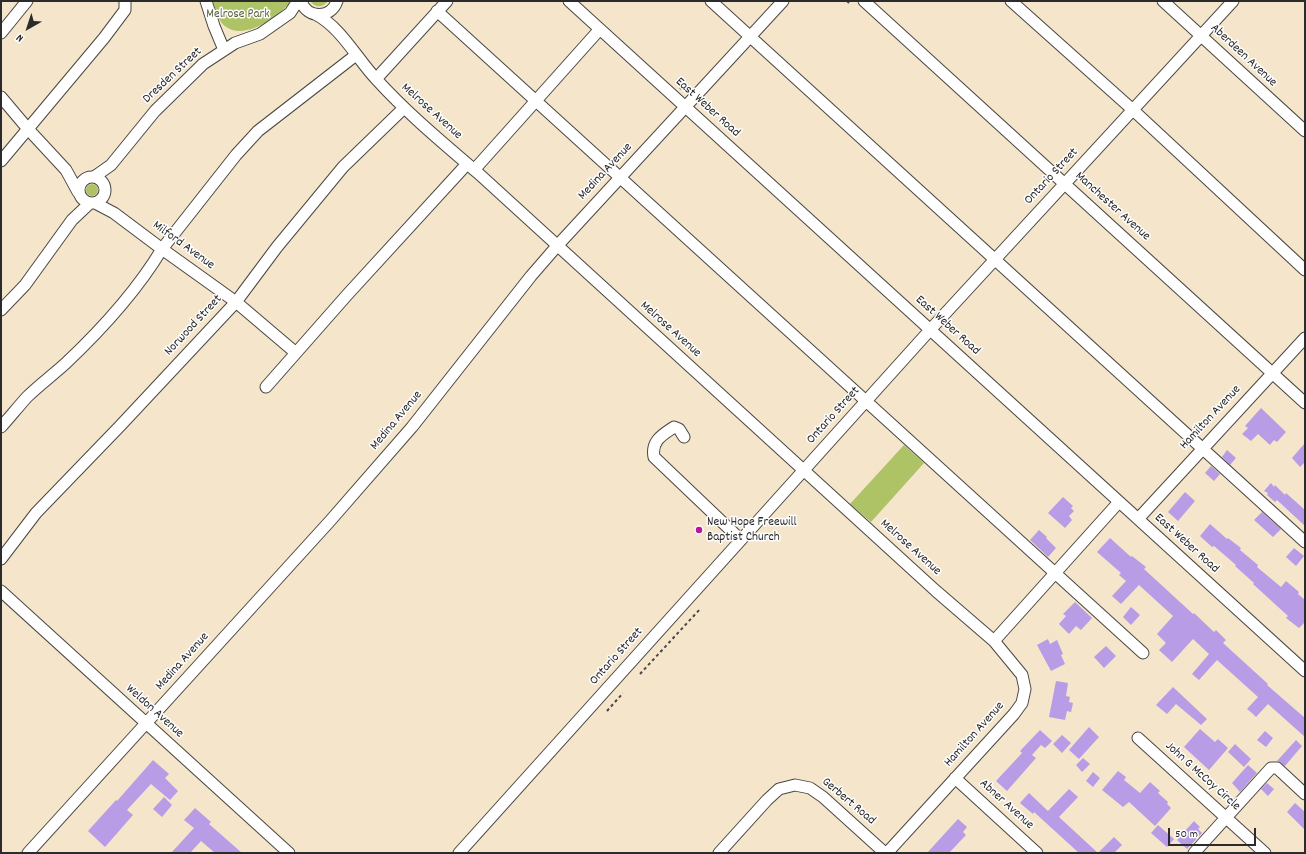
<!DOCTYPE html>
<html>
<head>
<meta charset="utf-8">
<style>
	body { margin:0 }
	#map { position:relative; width:1306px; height:854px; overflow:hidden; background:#f4e5cb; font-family:Dekko,sans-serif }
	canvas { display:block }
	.frame { position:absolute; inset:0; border:2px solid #2b2b2b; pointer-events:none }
	.north { position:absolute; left:8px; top:8px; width:40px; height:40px; -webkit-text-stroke:3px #fff; paint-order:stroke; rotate:219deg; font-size:11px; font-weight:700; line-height:16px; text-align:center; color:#2b2b2b }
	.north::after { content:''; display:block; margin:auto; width:14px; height:18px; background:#2b2b2b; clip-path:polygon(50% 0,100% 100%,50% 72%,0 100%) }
	.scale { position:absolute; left:1168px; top:828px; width:88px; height:18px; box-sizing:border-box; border:2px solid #2b2b2b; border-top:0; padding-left:5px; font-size:12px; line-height:14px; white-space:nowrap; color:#2b2b2b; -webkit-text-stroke:3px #fff; paint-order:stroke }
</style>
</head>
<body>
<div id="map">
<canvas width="1306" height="854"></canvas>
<div class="frame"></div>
<div class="north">N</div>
<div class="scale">50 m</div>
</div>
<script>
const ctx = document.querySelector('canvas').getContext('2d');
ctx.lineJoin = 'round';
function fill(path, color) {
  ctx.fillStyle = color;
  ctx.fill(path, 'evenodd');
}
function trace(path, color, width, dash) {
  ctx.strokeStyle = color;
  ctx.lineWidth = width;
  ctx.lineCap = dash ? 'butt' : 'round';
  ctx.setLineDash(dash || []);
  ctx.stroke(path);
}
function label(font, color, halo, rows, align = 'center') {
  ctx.font = font + ' Dekko,sans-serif';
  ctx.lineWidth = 3;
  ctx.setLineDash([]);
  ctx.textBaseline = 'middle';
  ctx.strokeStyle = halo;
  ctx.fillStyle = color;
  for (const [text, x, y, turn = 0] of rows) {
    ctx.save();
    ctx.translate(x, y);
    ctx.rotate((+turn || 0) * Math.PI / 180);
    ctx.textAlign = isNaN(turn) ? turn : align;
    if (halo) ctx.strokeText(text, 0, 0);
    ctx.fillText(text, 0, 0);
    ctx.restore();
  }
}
const green = new Path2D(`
	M213,1H291C279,18 238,45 221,22C217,16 215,7 213,1Z
	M310,1H328C323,8 315,8 310,1Z
	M86 190a6 6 0 1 1 12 0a6 6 0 1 1-12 0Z
	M904,445L924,463L871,522L850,504Z`);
const building = new Path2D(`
	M1261,408L1286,432L1277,442L1274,440L1270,445L1258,434L1251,441L1242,434L1248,428L1245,426Z
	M1305,443V462L1300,467L1292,458Z
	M1227,450L1236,458L1230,465L1222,457Z
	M1211,466L1220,474L1214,481L1205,473Z
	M1271,483L1274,487L1275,485L1285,495L1286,493L1305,510V526L1277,500L1275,502L1267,495L1268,493L1264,491Z
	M1185,492L1195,501L1178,521L1168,512Z
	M1063,497L1073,506L1071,508L1074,511L1069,516L1072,520L1065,528L1048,513Z
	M1262,512L1281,529L1273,537L1254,520Z
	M1210,524L1227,539L1228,538L1241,548L1240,550L1258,565L1257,567L1281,587L1286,581L1299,592L1298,594L1305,600V622L1299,628L1286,618L1288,616L1253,584L1254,583L1235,566L1236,565L1214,546L1212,547L1200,536Z
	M1039,530L1047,537L1046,538L1056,548L1048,557L1030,540Z
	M1110,538L1131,557L1132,556L1146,567L1144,569L1193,614L1194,613L1214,632L1216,630L1226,640L1223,643L1268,684L1267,685L1305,718V737L1268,704L1256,717L1252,713L1247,709L1258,697L1217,660L1199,680L1192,674L1209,654L1193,639L1172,662L1159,650L1166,643L1157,634L1173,616L1139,585L1121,604L1112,596L1126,581L1119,575L1121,573L1097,552Z
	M1294,548L1304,556L1296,566L1286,557Z
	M1075,602L1092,618L1081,630L1076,626L1069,634L1059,624L1066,616L1063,614Z
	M1131,607L1140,615L1131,625L1123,617Z
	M1048,639L1050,644L1057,640L1063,654L1061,655L1065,664L1051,671L1037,645Z
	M1106,646L1116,656L1104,668L1094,657Z
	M1056,681L1068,683L1066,696L1070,697L1069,702L1073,703L1071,712L1067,711L1065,720L1049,717Z
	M1173,687L1207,719L1201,725L1176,704L1167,714L1156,705Z
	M1089,727L1099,737L1079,759L1069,750Z
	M1200,729L1215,742L1218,739L1228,748L1209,770L1184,747Z
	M1040,730L1052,741L1045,748L1041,745L1032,755L1036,758L1007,791L996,781L1022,753L1020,751Z
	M1265,731L1273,738L1266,747L1257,740Z
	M1062,735L1071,743L1062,753L1053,744Z
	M1296,740L1302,746L1285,766L1277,761Z
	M1235,744L1251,759L1244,767L1228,752Z
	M1083,758L1090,764L1082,772L1076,765Z
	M153,760L169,774L165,778L178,791L170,800L151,784L127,810L133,815L105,847L88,831L116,800L117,801Z
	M1248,765L1257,773L1240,792L1232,783Z
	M1118,771L1126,777L1124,780L1140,793L1150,782L1160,791L1158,793L1168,802L1167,804L1171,808L1155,826L1129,802L1123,807L1102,790Z
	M1093,772L1100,778L1093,787L1086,781Z
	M1267,783L1274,789L1268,796L1261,789Z
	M1069,789L1078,797L1059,817L1098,853H1079L1034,812L1033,814L1020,803L1029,793L1048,811Z
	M164,797L172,805L162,817L153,809Z
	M1295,803L1305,812V830L1287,812Z
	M195,808L211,822L209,824L242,853H215L201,841L190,853H171L194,828L184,820Z
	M958,819L967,827L963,832L966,835L949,853H927Z
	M1194,821L1200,827L1198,829L1202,833L1187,849L1177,840Z
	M1158,825L1174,839L1167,847L1151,833Z
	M1114,837L1122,845L1114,853H1098Z`);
const path = new Path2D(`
	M847,1L849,3
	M680,89L684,85
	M640,674L701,608
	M607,711L623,693`);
const minor = new Path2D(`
	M206,1L214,26L224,50
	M301,1C307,19 331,19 337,1
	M569,1L1305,671
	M711,1L1305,542
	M864,1L1305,403
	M1011,1L1133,110L1305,270
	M1163,1L1305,131
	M437,11L1143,653
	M315,14C341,27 357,59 377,80C408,114 443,143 478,173L936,591L994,641L1022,675L1025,689L1022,703L1014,714L887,853
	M1,33L27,1
	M376,79L447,1
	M1,97L28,129L66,170L78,192
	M1,161L104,38L125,10V1
	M474,170L600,29
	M79 190a13 13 0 1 1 26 0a13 13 0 1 1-26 0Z
	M94,177L111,165L155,111L203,64L235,43L260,34L290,13L298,1
	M95,203L114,213L162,249L236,302L296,353
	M1,310L25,285L72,220L90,203
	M266,387L347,295L467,164
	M1,427C10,417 18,407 27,397C39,385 53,375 66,363C102,329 136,292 162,249L236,155L258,131L356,55
	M684,437L679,429L674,427C662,435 651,441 654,457L741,540
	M1138,519L1305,338
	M1,559L36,513L120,426L236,302L277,247L343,167L404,108
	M1,591L289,853
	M994,641L1119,502
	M1138,738L1265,853
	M955,778L1037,853
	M28,853L330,521L412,427L531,276L557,246L783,1
	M459,853L930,330L1233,1
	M719,853L767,800L779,789L795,785L810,788L823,797L885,853
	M1194,853L1271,768H1277L1305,794`);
const markers = [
	[699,530,4,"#b5179e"]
];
const parkNames = [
	["Melrose Park",238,15]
];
const streetNames = [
	["Aberdeen Avenue",1243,56,43],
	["Dresden Street",173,76,-43],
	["East Weber Road",707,108,42],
	["Melrose Avenue",431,112,42],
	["Medina Avenue",606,172,-47],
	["Ontario Street",1052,177,-47],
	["Manchester Avenue",1112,207,42],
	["Milford Avenue",183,246,36],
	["Norwood Street",194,326,-47],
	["East Weber Road",947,326,42],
	["Melrose Avenue",670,330,42],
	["Ontario Street",834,416,-48],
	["Hamilton Avenue",1211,418,-47],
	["Medina Avenue",397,421,-50],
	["East Weber Road",1186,544,42],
	["Melrose Avenue",910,548,42],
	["Ontario Street",617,657,-48],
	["Medina Avenue",183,662,-48],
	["Weldon Avenue",154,712,42],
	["Hamilton Avenue",975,735,-48],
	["John G McCoy Circle",1202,777,42],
	["Gerbert Road",848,802,40],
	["Abner Avenue",1006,805,42]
];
const poiNames = [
	["New Hope Freewill",707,523],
	["Baptist Church",707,538]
];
fill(green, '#aec266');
fill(building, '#b89ce6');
trace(minor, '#494743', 13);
trace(path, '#494743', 2, [3, 3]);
trace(minor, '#fff', 11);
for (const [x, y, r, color] of markers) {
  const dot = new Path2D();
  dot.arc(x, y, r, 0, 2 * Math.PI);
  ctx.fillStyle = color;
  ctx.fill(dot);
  trace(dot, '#fff', 1.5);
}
label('13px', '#596040', '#fff', parkNames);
label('13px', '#2b2b2b', '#fff', streetNames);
label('13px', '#2b2b2b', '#fff', poiNames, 'left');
</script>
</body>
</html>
